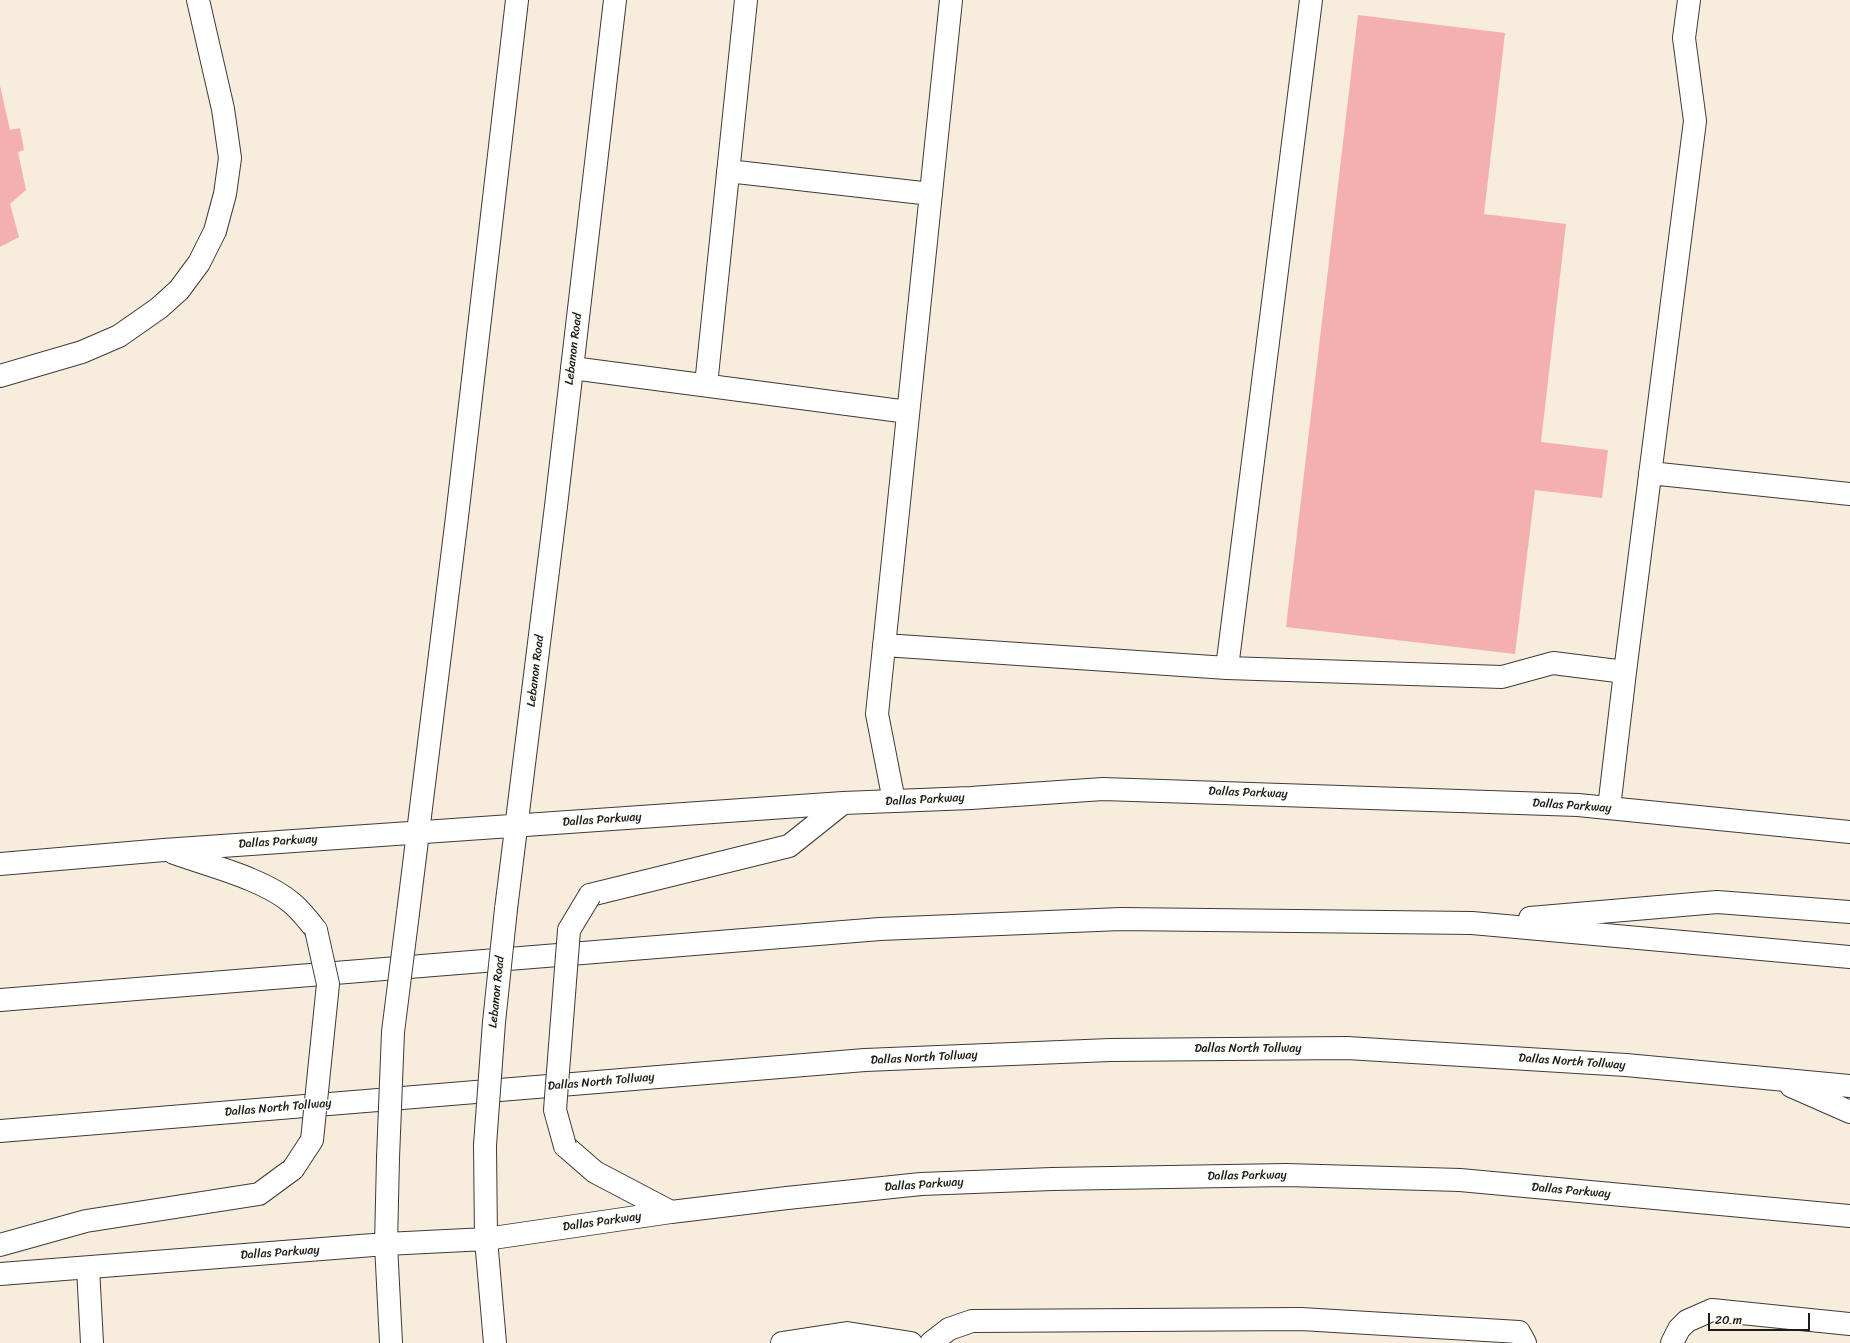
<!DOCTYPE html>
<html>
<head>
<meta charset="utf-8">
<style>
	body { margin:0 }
	#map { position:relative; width:1850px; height:1343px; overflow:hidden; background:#f8eddc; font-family:Sriracha,sans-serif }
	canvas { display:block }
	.scale { position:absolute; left:1708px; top:1313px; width:102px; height:18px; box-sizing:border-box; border:2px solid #1c1c1c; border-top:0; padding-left:5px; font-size:12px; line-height:14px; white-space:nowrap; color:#1c1c1c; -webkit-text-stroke:3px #fdfcf7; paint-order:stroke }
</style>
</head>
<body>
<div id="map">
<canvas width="1850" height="1343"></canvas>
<div class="scale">20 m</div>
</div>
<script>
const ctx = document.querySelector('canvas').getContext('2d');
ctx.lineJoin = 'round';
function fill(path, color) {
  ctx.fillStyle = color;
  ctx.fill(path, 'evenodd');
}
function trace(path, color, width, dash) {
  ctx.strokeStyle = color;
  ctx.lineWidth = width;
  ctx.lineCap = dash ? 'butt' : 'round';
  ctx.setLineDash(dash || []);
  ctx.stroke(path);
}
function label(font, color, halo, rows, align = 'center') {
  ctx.font = font + ' Sriracha,sans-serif';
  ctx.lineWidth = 3;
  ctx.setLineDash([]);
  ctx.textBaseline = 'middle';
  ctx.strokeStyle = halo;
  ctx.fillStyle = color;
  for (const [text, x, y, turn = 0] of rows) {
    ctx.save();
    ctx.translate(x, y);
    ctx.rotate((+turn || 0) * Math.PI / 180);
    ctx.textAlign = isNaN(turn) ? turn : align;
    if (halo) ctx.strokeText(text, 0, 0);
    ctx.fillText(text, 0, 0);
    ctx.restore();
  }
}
const building = new Path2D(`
	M1358,15L1505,33L1484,214L1566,224L1541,442L1608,450L1602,498L1535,490L1515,654L1286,627Z
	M0,86L10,130L20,128L24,150L18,152L26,190L10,204L19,237L0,247Z`);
const minor = new Path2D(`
	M728,171L931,194
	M572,368L908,412
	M0,376L82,352L119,336L159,308L179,290L199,263L215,231L225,194L230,158L223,109L198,0
	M706,385L746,0
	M1650,473L1850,494
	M884,645L1227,668L1502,677L1553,663L1625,672
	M1227,668L1311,0
	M894,801L877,714L951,0
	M1609,808L1625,672L1695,121L1684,38L1689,0
	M88,1268L92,1343
	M782,1343L847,1333L911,1343
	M931,1343L949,1329L972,1321L1301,1319L1519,1332L1525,1343
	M1672,1343L1679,1329L1687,1321L1712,1310L1850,1324`);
const major = new Path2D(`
	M174,853C210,866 265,879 293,904C302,912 309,921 316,930
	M0,864L164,850L843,803L971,798L1103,789L1578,805L1850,832
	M590,895L789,846L843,803
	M506,909L556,506L615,0
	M408,913L457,517L517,0
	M485,1145L486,1239L495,1343
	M565,1146L595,1172L671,1212
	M388,1158L386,1244L391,1343
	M0,1245L86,1221L259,1194L293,1169
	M0,1274L386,1244L486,1239L671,1212L787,1198L921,1184L1052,1179L1286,1175L1460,1180L1850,1216`);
const highway = new Path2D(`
	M1530,918L1717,902L1850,912
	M0,1000L880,929L1121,919L1472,923L1850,957
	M1791,1086L1850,1112
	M0,1131L865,1060L1110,1050L1347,1048L1626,1065L1850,1086`);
const majorBridge = new Path2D(`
	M485,1145L494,1022L506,909
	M565,1146L555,1110L569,930L590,895
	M388,1158L393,1032L408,913
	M293,1169L312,1140L328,984L316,930`);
const streetNames = [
	["Lebanon Road",574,349,-83],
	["Lebanon Road",536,671,-83],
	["Dallas Parkway",1248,793,2],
	["Dallas Parkway",925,800,-3],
	["Dallas Parkway",1572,806,4],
	["Dallas Parkway",602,820,-4],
	["Dallas Parkway",278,842,-4],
	["Lebanon Road",497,992,-84],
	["Dallas North Tollway",1248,1049],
	["Dallas North Tollway",924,1058,-3],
	["Dallas North Tollway",1572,1062,4],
	["Dallas North Tollway",601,1082,-5],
	["Dallas North Tollway",278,1108,-5],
	["Dallas Parkway",1247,1176,-1],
	["Dallas Parkway",924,1185,-4],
	["Dallas Parkway",1571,1191,5],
	["Dallas Parkway",602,1222,-8],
	["Dallas Parkway",280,1253,-4]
];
fill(building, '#f4b0ae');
trace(minor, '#3d3b39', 24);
trace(major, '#3d3b39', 24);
trace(highway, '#3d3b39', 24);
trace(minor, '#fff', 22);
trace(major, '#fff', 22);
trace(highway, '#fff', 22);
trace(majorBridge, '#3d3b39', 24, []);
trace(majorBridge, '#fff', 22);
label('12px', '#1c1c1c', '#fdfcf7', streetNames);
</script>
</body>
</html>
